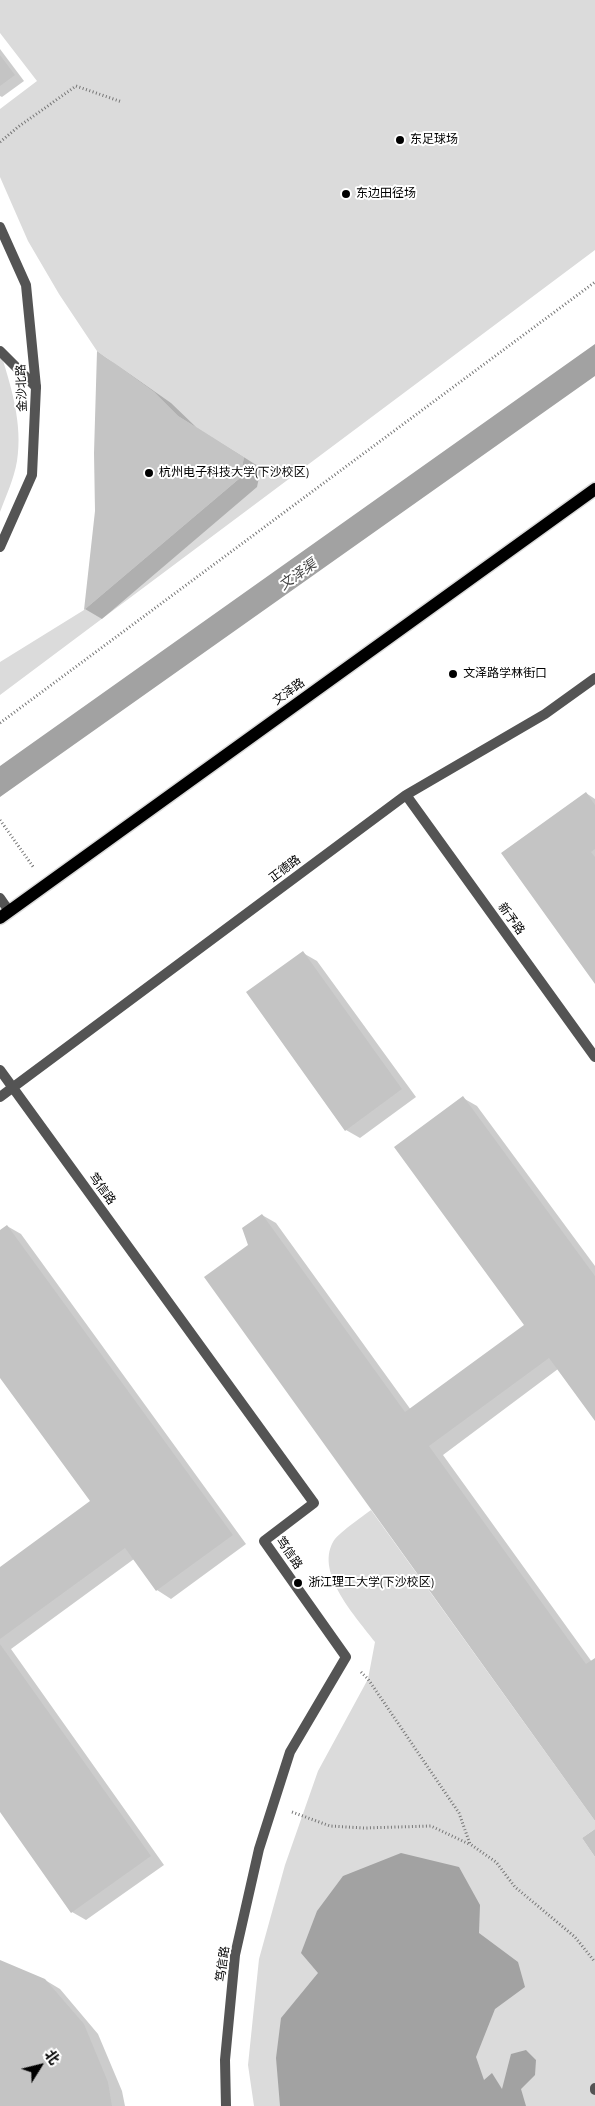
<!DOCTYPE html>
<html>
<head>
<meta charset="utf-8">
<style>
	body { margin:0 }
	#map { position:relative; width:595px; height:2106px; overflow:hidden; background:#fff; font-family:"PT Sans Narrow","Noto Sans SC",sans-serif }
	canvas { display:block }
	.north { position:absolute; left:15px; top:2041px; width:50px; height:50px; -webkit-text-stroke:4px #fff; paint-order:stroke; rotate:54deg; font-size:14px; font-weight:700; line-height:20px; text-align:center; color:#000 }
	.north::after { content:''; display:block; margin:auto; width:18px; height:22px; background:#000; clip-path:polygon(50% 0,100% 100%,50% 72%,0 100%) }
</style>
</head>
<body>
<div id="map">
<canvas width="595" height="2106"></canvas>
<div class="north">北</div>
</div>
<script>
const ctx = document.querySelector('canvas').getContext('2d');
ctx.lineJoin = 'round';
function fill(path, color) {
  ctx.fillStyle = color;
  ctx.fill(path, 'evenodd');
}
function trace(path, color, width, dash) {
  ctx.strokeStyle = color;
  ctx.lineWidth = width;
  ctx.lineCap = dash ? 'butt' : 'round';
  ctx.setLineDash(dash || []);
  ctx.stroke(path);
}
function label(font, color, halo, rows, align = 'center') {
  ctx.font = font + ' "PT Sans Narrow","Noto Sans SC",sans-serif';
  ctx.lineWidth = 4;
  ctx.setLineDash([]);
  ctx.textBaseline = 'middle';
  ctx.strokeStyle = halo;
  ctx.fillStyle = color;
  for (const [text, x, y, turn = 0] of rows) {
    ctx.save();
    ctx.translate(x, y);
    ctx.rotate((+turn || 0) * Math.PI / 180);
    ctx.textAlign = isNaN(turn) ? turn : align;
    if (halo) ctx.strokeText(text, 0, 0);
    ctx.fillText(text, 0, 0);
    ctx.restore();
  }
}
const green = new Path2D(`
	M0,0H595V250L0,695V662L84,610L240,478L244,457L178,416L154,392L97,351L59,294L28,241L0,177V109L37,81L0,33Z
	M0,351C11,386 23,424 17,461C14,479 6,496 0,512Z
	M371,1510L595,1821V1829L582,1838L595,1857V2106H254L248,2065L259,1959L285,1865L318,1771L368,1679L375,1642C357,1618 315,1574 333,1542C337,1534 363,1516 371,1510Z`);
const water = new Path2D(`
	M595,344V376L0,797V766Z
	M401,1853L459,1867L480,1905L479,1933L518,1962L525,1987L495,2009L476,2057L484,2080L492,2073L502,2089L511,2054L526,2050L536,2060L535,2075L521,2089L526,2106H280L276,2058L281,2018L318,1973L301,1953L317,1911L343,1876Z`);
const shadow = new Path2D(`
	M0,49L24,81L2,97L0,96Z
	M98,353L114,363L171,403L196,427L261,468L257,487L102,619L85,609L96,511Z
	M586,793L595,799V982Z
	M303,953L317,961L416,1097L360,1138L346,1130Z
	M463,1098L477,1106L595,1266V1419L558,1369L443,1455L592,1662L595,1659V1819L249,1246L262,1215L276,1223L411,1410L526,1326Z
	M7,1226L21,1234L246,1544L171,1599L157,1590L134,1559L11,1649L164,1865L86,1920L72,1912L0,1810V1568L92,1501L0,1376V1232Z
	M0,1962L45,1980L60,1989L98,2034L122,2091L125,2106H0Z`);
const building = new Path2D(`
	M0,55L15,75L0,86Z
	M97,351L154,392L178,416L244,457L240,478L84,610L95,511L94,453Z
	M586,792L595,805V849L591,852L595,857V984L501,853Z
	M303,951L402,1089L345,1131L246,992Z
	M463,1096L595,1276V1421L549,1358L429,1446L586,1664L595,1658V1821L204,1277L248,1245L242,1228L262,1214L405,1412L524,1325L394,1147Z
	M7,1225L233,1535L156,1591L125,1548L0,1639V1567L90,1501L0,1378V1230Z
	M0,1644L151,1856L71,1913L0,1812Z
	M595,1829V1857L582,1838Z
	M0,1960L45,1979L84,2024L108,2082L112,2106H0Z`);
const path = new Path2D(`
	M0,142L18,127L76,86L122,102
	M0,723L595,282
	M0,820L34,868
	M361,1672L368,1679L459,1813L470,1844L496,1862L515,1887L575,1937L595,1962
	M292,1812L330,1826L364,1828L431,1826L469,1844`);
const lane = new Path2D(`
	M0,351L36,387
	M406,795L595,1057
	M0,1070L314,1503L264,1541L346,1657L290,1752L259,1849L235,1955L225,2060L226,2106
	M0,1097L406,795L545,714L595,678`);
const street = new Path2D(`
	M0,227L26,285L36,387L32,475L0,547
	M0,898L9,911
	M595,2088V2090`);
const primary = new Path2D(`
	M0,918L595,489`);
const markers = [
	[400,140,5,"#000"],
	[346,194,5,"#000"],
	[149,473,5,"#000"],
	[453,674,5,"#000"],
	[298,1583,5,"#000"]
];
const poiNames = [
	["东足球场",410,140],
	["东边田径场",356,194],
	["杭州电子科技大学(下沙校区)",159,473],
	["文泽路学林街口",463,674],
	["浙江理工大学(下沙校区)",308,1583]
];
const streetNames = [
	["金沙北路",22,388,-92],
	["文泽路",289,692,-36],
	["正德路",285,869,-37],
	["新予路",511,919,54],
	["笃信路",102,1189,54],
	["笃信路",289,1553,56],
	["笃信路",223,1964,-82]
];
const waterNames = [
	["文泽渠",298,575,-36]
];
fill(green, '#dbdbdb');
fill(water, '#a2a2a2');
fill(shadow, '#0003');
fill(building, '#c4c4c4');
trace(primary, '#dbdbdb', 15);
trace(path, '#767676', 3, [1, 2.5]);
trace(lane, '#545454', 10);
trace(street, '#545454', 10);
trace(primary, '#000', 12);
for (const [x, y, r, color] of markers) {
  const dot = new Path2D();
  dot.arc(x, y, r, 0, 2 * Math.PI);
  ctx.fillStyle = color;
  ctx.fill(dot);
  trace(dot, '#fff', 2);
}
label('12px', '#000', '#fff', poiNames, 'left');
label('12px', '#000', '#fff', streetNames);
label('italic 14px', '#434343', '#fff', waterNames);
</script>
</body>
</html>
